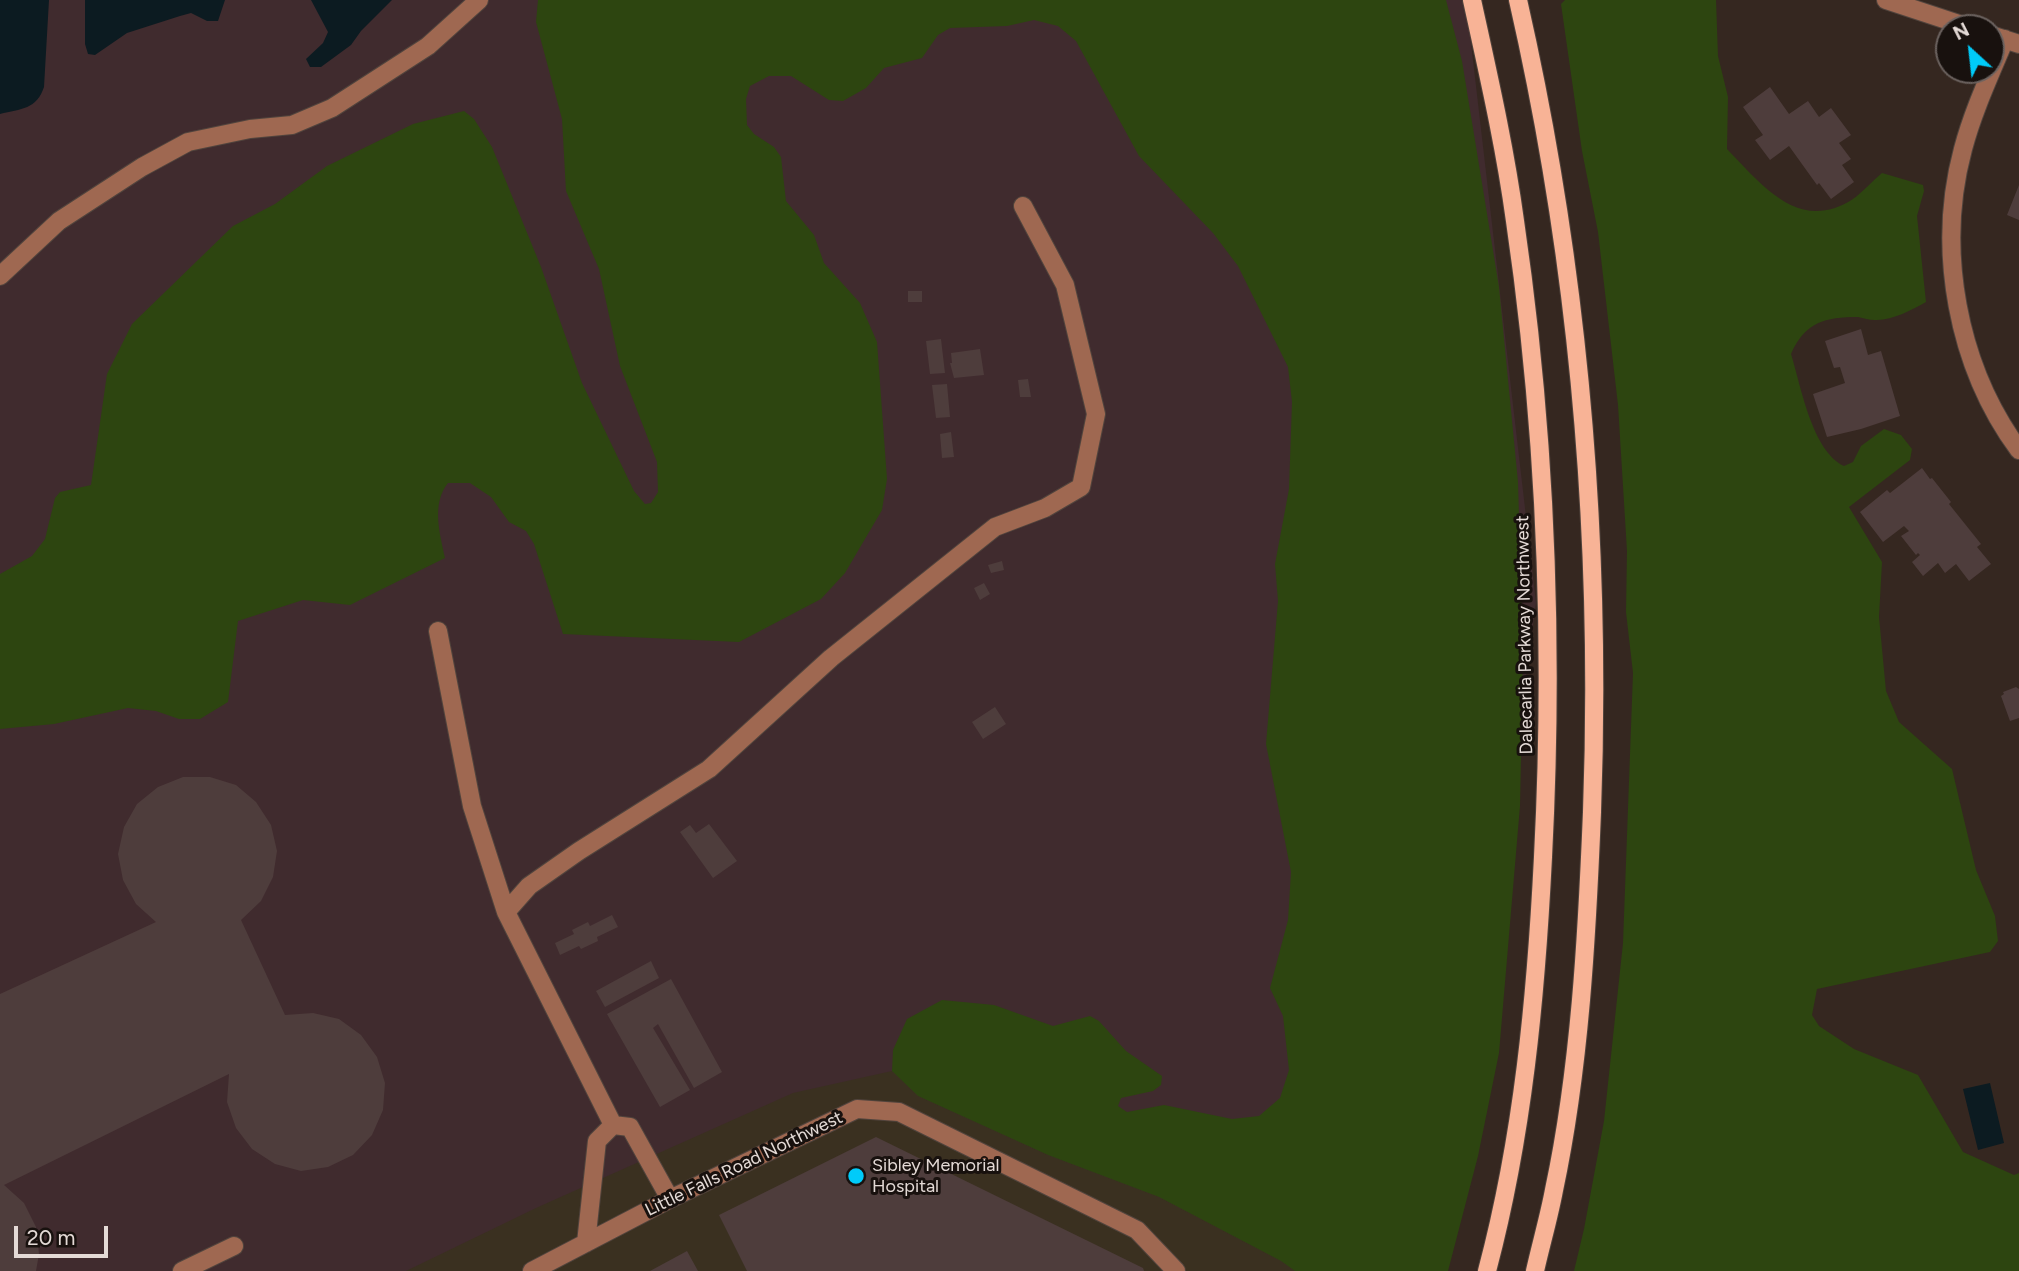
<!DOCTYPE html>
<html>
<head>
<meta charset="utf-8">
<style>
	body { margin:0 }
	#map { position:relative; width:2019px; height:1271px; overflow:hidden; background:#352720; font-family:Figtree,sans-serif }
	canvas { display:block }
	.north { position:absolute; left:1935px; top:14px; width:70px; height:70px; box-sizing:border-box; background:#18110e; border:2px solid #6a615e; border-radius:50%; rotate:333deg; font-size:19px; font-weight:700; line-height:28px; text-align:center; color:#e4dad6 }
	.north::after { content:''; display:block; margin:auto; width:24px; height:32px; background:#00cbf9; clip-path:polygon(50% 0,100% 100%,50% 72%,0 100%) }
	.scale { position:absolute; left:14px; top:1226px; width:94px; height:32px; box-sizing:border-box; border:4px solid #e4dad6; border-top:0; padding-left:9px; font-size:21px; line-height:24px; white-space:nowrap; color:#e4dad6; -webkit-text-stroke:5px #18110e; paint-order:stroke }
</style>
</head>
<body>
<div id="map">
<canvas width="2019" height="1271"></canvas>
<div class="north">N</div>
<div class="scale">20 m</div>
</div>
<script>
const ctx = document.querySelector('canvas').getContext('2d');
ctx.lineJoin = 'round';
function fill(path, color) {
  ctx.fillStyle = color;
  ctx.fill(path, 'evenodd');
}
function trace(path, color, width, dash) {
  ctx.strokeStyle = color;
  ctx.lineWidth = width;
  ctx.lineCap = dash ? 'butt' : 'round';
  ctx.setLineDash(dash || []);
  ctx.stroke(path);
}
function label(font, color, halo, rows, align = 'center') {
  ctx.font = font + ' Figtree,sans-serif';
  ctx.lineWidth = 6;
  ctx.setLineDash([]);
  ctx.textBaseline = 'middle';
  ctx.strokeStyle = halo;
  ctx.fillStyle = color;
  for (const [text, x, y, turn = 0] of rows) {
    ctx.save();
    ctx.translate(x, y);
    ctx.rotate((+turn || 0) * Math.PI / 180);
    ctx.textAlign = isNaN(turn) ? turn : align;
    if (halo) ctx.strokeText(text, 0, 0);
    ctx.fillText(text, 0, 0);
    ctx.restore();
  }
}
const industrial = new Path2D(`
	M0,0H1466L1536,603L1444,1271H0Z`);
const medical = new Path2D(`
	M892,1071L918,1096L1048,1155L1159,1197L1281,1261L1295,1271H406L536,1208L793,1093Z`);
const green = new Path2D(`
	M538,0H1446L1462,61L1499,287L1518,482L1523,653L1520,806L1499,1053L1478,1156L1448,1271H1295L1281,1261L1159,1197L1048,1155L918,1096L892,1071L893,1050L907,1019L942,1000L994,1005L1053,1026L1090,1016L1099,1021L1126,1051L1162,1076L1161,1085L1153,1091L1121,1098L1118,1106L1127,1112L1164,1105L1232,1119L1259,1116L1280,1098L1289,1070L1283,1016L1270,988L1288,920L1291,872L1266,744L1278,601L1275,564L1289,489L1292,402L1288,367L1238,266L1213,233L1139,156L1076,41L1058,26L1034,20L1007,26L950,28L938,35L922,58L884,68L866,88L843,101L829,100L791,76H769L750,86L746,99L747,125L754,134L774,147L781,157L786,201L814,235L824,263L860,303L877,342L887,479L882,510L845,573L821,599L739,642L563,634L534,544L526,531L509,522L491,497L470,483H448C431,504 440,534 445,558L350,605L303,600L238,621L228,702L200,719H179L156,711L128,708L54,724L0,729V574L32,556L45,539L55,498L60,492L91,485L107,374L132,324L233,226L275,204L327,166L413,124L464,111L474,119L492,147L541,267L582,383L634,491L645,504L651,503L658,492L657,462L620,366L599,269L566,191L562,119L536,22Z
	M1565,0H1716L1718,56L1728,97L1727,149C1762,185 1799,234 1853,199C1863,192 1872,181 1882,173L1923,185L1924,191L1917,216L1926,302C1912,310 1891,321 1875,320C1869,320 1864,318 1858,317C1825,317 1805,322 1791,354C1801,386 1812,451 1844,466L1853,462L1861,446L1884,429L1901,435L1912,449L1910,460L1849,507L1882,562L1879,617L1886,691L1899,722L1952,769L1976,870L1995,916L1998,941L1990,952L1817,989L1812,1015L1819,1026L1854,1049L1918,1075L1963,1152L2014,1175L2019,1173V1271H1574L1584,1229L1604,1121L1623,943L1633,673L1626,612L1627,551L1618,405L1598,232L1582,151L1561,4Z`);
const water = new Path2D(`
	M0,0H49L44,87C37,109 21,109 0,114Z
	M85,0H225L218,21H207L191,13L180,16L127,33L95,55L88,54L85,44Z
	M311,0H392L361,31L351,45L321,67H310L306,59L323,43L328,32Z
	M1990,1083L2004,1143L1978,1150L1963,1089Z`);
const building = new Path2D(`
	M1770,87L1789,114L1808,101L1819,117L1831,108L1851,135L1839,143L1851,159L1842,165L1854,182L1831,199L1819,183L1817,185L1789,146L1770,160L1755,140L1763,135L1743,107Z
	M2019,185V220L2007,215Z
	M908,291H922V302H908Z
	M1861,329L1868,355L1881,351L1900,416L1861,429L1827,437L1813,394L1845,383L1840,367L1834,368L1825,341Z
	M941,339L945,373L930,374L926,341Z
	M980,349L984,375L954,378L950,363H952L951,353Z
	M1028,379L1031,397H1020L1018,380Z
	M947,384L950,417L936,418L932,385Z
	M951,432L954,457L942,458L940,434Z
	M1922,468L1930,479L1932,478L1951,502L1949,504L1981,544L1977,547L1991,564L1969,581L1956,564L1945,573L1938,563L1923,576L1912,562L1920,555L1918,553L1916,555L1901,536L1909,531L1904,526L1883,542L1860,512L1887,490L1890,493Z
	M1002,561L1004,570L991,573L988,565Z
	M984,583L990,594L980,600L974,588Z
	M2016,687L2019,689V718L2010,721L2001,696L2004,694L2003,692Z
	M995,707L1006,724L983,739L972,722Z
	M183,777H210L236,785L256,802L271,825L277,851L273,877L261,901L241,920L285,1015L313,1013L339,1019L361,1035L377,1057L385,1083L383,1110L372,1135L353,1155L328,1167L301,1171L275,1164L252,1149L236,1128L227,1102L229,1074L4,1185L24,1203L36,1227L39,1254L36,1271H0V994L156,922L136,904L123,880L118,854L124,827L137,804L158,787Z
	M709,824L737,861L713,878L680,832L690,825L696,833Z
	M612,915L618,927L597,937L598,941L581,949L579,946L560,955L555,943L574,934L572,930L588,922L590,926Z
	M651,961L659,978L605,1007L596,991Z
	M671,979L722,1072L694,1088L658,1024L653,1028L690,1090L660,1107L607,1014Z
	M876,1137L1143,1268L1144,1271H747L719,1215Z
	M687,1251L698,1271H650Z`);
const minor = new Path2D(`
	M1886,0L1971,28
	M1991,35L2019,44
	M2005,39C1990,75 1973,111 1963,149C1936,249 1957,366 2019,450
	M0,276L59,221L142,167L188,142L250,129L292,125L332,108L428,46L479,0
	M438,631L472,806L506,912
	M613,1125L506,912L529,886L579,851L709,769L831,658L995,527L1045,508L1081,487L1096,414L1065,285L1023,206
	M586,1243L597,1141L613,1125L630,1127L670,1199
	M182,1271L234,1246
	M532,1271L670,1199L857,1109L899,1112L1137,1230L1176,1271`);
const major = new Path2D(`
	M1472,0C1488,73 1505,147 1515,221C1546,432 1554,645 1543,857C1536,997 1523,1136 1487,1271
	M1518,0C1579,267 1602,539 1592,812C1587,935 1580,1068 1554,1190C1549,1217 1541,1244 1535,1271`);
const markers = [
	[856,1176,9,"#00cbf9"]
];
const streetNames = [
	["Dalecarlia Parkway Northwest",1525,635,-91],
	["Little Falls Road Northwest",744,1164,-26]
];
const poiNames = [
	["Sibley Memorial",872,1166],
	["Hospital",872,1187]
];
fill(industrial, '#402b2e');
fill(medical, '#3a3020');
fill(green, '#2d4510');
fill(water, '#0c1b21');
fill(building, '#4e3d3c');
trace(minor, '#51443d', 20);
trace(major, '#51443d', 20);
trace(minor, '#9f6851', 18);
trace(major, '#f8b396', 18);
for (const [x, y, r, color] of markers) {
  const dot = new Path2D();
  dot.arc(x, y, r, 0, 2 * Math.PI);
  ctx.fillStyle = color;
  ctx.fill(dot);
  trace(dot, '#18110e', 2.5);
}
label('18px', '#e4dad6', '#18110e', streetNames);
label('18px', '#e4dad6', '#18110e', poiNames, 'left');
</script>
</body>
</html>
